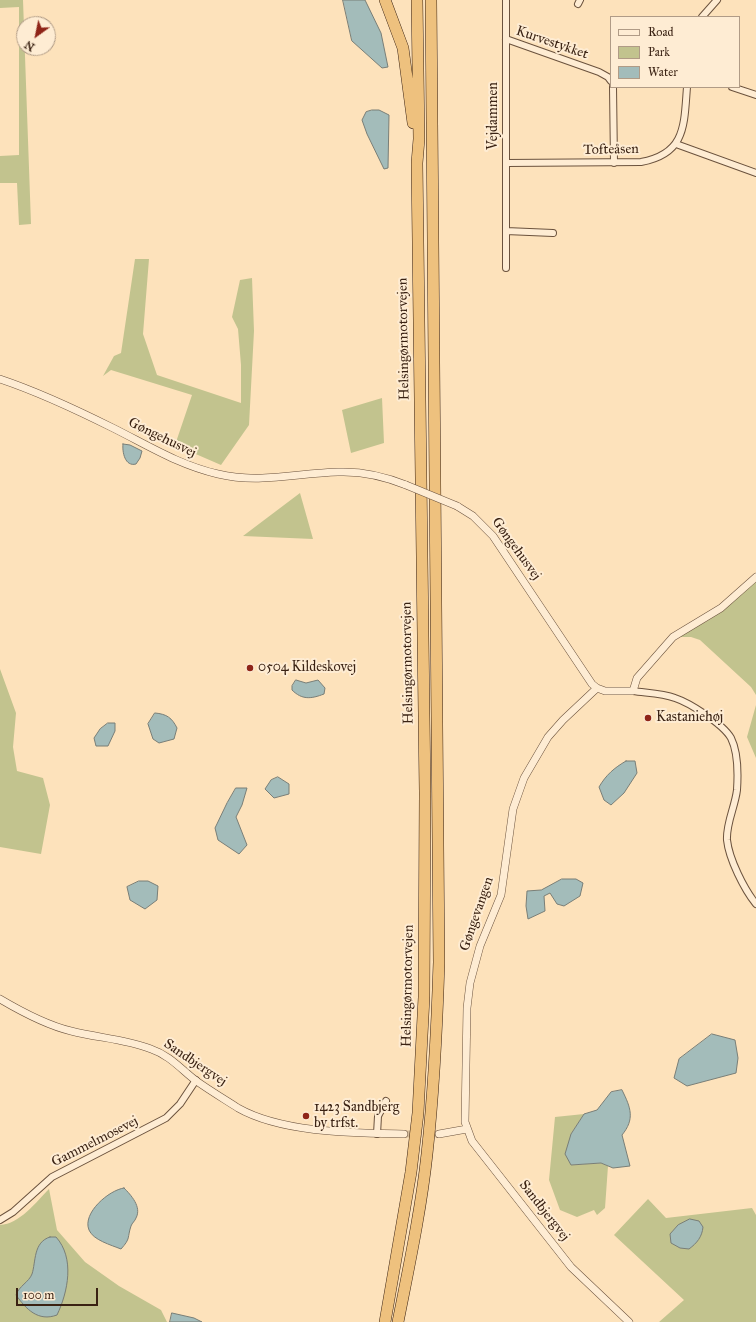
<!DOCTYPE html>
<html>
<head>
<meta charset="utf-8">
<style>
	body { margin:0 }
	#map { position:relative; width:756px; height:1322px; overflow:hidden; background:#fde2bb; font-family:"IM FELL Great Primer",serif }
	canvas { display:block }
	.legend { position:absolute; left:610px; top:16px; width:130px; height:72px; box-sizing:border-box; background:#feecd3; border:1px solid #b09b86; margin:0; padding:5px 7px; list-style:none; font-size:12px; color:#3a2213 }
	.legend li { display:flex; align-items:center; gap:8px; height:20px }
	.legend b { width:20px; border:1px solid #b09b86 }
	.north { position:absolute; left:16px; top:16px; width:40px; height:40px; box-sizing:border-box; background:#feecd3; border:1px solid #b09b86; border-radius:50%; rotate:213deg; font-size:11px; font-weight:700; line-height:16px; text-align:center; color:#3a2213 }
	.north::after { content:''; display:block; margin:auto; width:14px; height:18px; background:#8f2418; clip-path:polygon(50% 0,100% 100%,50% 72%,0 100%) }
	.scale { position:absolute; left:16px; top:1288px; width:82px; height:18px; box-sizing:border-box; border:2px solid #3a2213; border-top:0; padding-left:5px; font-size:12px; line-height:14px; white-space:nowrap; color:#3a2213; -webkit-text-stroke:3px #feecd3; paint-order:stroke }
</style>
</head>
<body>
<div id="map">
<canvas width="756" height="1322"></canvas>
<ul class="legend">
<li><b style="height:5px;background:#feecd3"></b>Road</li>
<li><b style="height:11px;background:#c2c38e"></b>Park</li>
<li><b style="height:11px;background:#a3bcba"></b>Water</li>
</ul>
<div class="north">N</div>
<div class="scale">100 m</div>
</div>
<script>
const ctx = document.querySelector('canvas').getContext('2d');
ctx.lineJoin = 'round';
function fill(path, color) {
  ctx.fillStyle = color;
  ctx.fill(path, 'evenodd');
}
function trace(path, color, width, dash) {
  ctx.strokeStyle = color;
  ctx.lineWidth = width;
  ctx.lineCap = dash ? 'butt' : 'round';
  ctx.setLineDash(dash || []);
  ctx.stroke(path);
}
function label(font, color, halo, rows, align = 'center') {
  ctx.font = font + ' "IM FELL Great Primer",serif';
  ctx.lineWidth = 4;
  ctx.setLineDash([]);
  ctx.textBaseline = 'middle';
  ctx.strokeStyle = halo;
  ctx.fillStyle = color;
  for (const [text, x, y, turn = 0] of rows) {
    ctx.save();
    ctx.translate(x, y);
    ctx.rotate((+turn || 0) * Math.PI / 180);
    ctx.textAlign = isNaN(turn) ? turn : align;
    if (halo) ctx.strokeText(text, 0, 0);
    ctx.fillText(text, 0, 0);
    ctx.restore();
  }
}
const green = new Path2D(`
	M0,0H23L31,224L19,225L17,183H0V156L19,155V7L0,8Z
	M135,259H149L143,334L157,375L241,403V365L238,329L232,317L240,280L252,278L254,331L249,425L221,465L175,445L192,395L111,370L103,376L114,356L121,353Z
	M382,398L384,443L351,453L342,410Z
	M300,493L313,539L243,536Z
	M756,581V695L751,687L700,640L691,637H678C687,628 700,626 710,619C727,609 741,594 756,581Z
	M0,669L16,713L13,747L17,771L43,778L50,805L41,854L0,847Z
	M756,705V758L747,737Z
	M584,1114L571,1134V1165L601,1163L608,1166L605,1208L597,1215L594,1210L577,1217L560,1210L549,1180L555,1117Z
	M49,1189L57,1230L85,1262L119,1286L161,1310L167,1322H0V1225C20,1224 36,1202 49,1189Z
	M648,1199L666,1218L752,1208L756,1215V1322H659L684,1300L614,1235Z`);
const water = new Path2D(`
	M343,0H365L381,33L388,67L382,68L352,41Z
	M372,110H379L389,115L388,168L384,169L367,134L362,120L366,112Z
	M123,444L130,445L142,451L140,458L136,464C125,467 122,452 123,444Z
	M296,680L306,683L318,680L325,688L324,694C311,699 302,700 292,690V686Z
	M155,713C167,714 172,718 177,728L174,739L159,743L153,739L148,724Z
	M108,723H115V731L108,746H96L94,738L100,729Z
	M626,761H635L637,773L624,793L611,805L604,800L599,787C606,775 614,768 626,761Z
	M278,777L289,784V794L274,798L265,789L271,780Z
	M236,788H247L242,805L236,817L247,845L239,854L218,840L215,828L227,803Z
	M562,879H576L583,883L580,896L564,906L557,904L550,893L544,896L545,911L528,919L526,906L527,891L541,890Z
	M139,881H148L158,886L157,900L145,909L130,900L127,887Z
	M712,1034L735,1040L738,1058L736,1073L687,1086L674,1078L679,1059Z
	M622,1090C631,1108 635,1119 622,1135L630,1166L613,1168L601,1163L571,1165L565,1154L571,1134L584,1114L597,1110L611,1092Z
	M124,1188C131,1195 142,1207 136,1218C135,1221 132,1223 131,1226C127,1238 131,1238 121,1249C111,1245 93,1240 89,1230C82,1213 109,1190 124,1188Z
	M690,1219L699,1221L703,1227C702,1237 697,1243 689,1249L680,1248L671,1243L670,1234L678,1225Z
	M50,1237H56C75,1258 68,1292 57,1315C38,1322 26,1309 16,1295C19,1286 29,1282 32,1274C36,1262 33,1242 50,1237Z
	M172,1313L194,1318L202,1322H170Z`);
const tertiaryTunnel = new Path2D(`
	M404,1134H439`);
const minor = new Path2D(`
	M506,0V268
	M578,4L580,0
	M702,17L717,0
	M506,39L599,72L608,77L611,81
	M613,87L614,163
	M732,87L756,95
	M676,144L756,173
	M506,163L641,162C686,154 684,125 687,87
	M506,231L553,233
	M633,691C646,693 662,693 675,698C690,703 723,724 731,738C738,752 738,775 737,790C735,807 726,823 727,840C729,859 744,889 756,904
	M377,1134L378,1116L386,1101
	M0,1220L13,1212L52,1177L166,1118L180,1104L196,1080`);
const tertiary = new Path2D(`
	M0,379C39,392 77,410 113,428C149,446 179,465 218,474C258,484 298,473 338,472C362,471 384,476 406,485
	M457,506L473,516L493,536L592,684L597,688L605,691H633L637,678L673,637L721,608L756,577
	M597,688L563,720L548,737L524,778L513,809L501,895L480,946L470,983L467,1008L465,1122L472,1141L571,1267L629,1322
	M0,999C22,1012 46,1025 71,1031C98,1038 125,1039 151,1049C169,1055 181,1069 195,1080C209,1090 224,1099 238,1108C282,1133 354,1133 404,1134
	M439,1134L467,1129`);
const motorway = new Path2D(`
	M385,0L403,48L413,123
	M385,1322L411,1172L418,1113L424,997L425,793L417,163L419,139L417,0
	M398,1322C409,1266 421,1210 427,1154C434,1090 437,1026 439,962L431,0`);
const tertiaryBridge = new Path2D(`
	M406,485L457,506`);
const markers = [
	[250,668,4,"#8f2418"],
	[648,718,4,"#8f2418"],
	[306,1116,4,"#8f2418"]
];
const streetNames = [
	["Kurvestykket",552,43,19],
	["Vejdammen",494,116,-90],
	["Tofteåsen",611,150,-1],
	["Helsingørmotorvejen",404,339,-91],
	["Gøngehusvej",162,438,26],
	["Gøngehusvej",516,549,54],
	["Helsingørmotorvejen",408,663,-91],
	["Gøngevangen",477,914,-71],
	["Helsingørmotorvejen",408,986,-89],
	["Sandbjergvej",195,1063,34],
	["Gammelmosevej",95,1142,-27],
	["Sandbjergvej",544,1211,52]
];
const poiNames = [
	["0504 Kildeskovej",258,668],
	["Kastaniehøj",656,718],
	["1423 Sandbjerg",314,1108],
	["by trfst.",314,1124]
];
fill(green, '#c2c38e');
fill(water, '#a3bcba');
trace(water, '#797e77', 1);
trace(tertiaryTunnel, '#d6bc99', 7, [7, 3.5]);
trace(minor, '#6b523d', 8);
trace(tertiary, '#6b523d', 8);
trace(motorway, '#3a2213', 12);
trace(minor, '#feecd3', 6);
trace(tertiary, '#feecd3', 7);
trace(motorway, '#eec17e', 11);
trace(tertiaryBridge, '#6b523d', 8, []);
trace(tertiaryBridge, '#feecd3', 7);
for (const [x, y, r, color] of markers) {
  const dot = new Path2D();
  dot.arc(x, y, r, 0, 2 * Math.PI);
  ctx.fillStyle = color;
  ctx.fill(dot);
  trace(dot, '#feecd3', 1.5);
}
label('14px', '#3a2213', '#feecd3', streetNames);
label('14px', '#3a2213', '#feecd3', poiNames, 'left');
</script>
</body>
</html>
